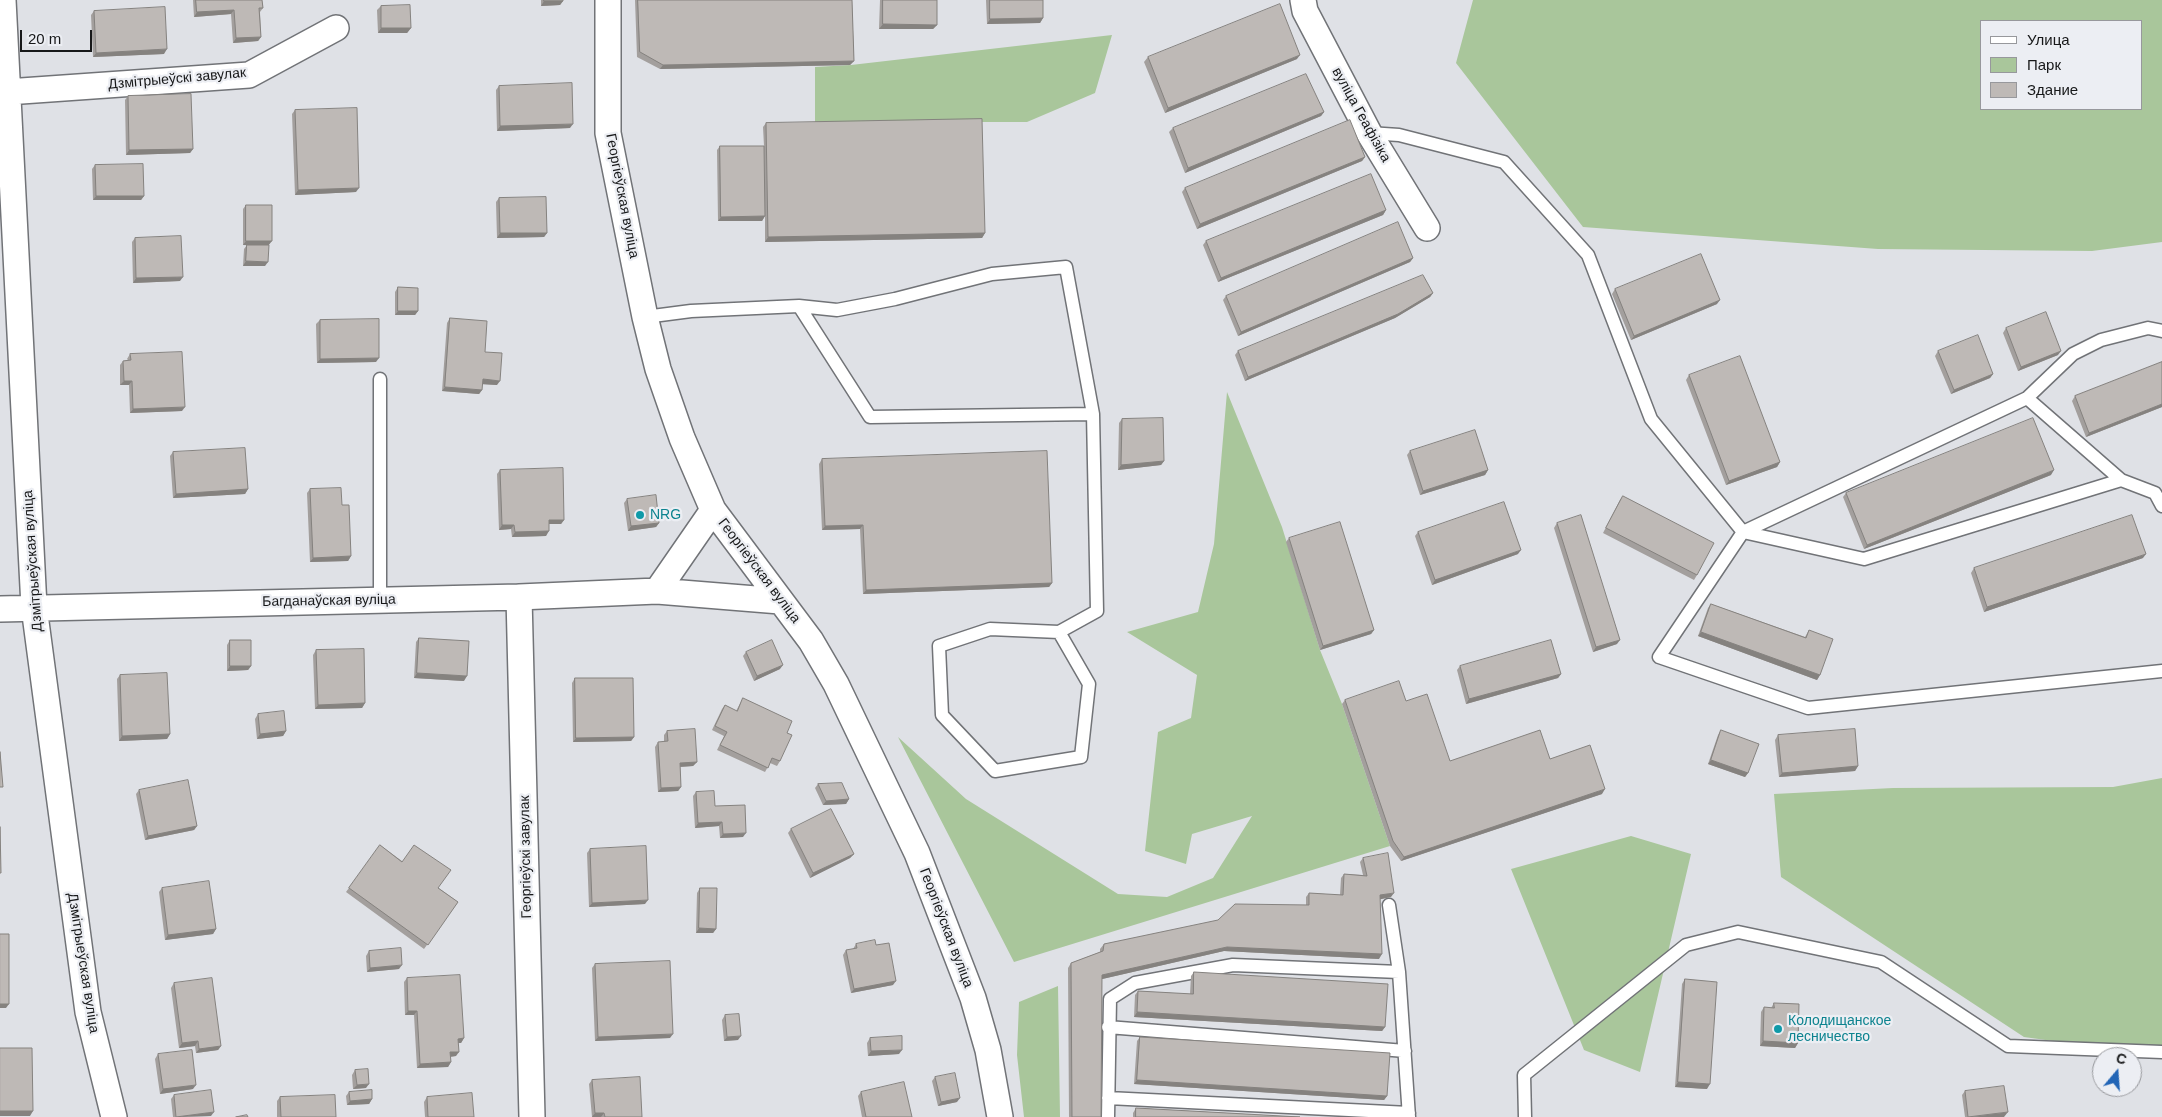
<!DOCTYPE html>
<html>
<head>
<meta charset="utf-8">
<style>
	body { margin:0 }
	#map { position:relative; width:2162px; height:1117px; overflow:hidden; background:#dfe1e6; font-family:Arial,sans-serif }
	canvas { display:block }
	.legend { position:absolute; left:1980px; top:20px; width:162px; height:90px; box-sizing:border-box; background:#eceef3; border:1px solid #97989c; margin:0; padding:6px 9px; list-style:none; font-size:15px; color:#171819 }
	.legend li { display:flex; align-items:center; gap:10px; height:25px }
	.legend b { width:25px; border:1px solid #97989c }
	.north { position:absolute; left:2092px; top:1047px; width:50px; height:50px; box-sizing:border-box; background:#eceef3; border:1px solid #97989c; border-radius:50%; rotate:18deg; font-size:14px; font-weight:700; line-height:20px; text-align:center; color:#171819 }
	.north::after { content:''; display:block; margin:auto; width:18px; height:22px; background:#2265b6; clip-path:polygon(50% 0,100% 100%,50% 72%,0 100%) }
	.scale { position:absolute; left:20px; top:30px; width:72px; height:22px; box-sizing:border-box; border:2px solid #171819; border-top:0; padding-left:6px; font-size:15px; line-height:18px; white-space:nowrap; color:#171819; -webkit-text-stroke:4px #eceef3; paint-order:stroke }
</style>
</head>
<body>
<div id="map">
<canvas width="2162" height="1117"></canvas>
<ul class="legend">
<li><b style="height:6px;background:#fff"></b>Улица</li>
<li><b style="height:14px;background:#a9c69b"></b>Парк</li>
<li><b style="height:14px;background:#beb9b6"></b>Здание</li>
</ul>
<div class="north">С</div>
<div class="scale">20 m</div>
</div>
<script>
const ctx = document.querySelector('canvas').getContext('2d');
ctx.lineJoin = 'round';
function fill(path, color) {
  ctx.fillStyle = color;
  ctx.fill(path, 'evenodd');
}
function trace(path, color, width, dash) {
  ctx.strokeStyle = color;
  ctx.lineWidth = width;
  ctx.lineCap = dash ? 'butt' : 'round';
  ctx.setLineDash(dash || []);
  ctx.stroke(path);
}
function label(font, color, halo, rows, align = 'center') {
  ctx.font = font + ' Arial,sans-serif';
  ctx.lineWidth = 4.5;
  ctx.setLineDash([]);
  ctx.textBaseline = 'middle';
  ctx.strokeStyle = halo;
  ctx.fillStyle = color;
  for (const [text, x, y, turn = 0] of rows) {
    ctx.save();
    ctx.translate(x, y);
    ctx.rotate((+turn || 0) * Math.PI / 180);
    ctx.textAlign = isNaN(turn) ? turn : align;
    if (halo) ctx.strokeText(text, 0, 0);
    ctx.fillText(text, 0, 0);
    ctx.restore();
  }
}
const green = new Path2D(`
	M1473,0H2162V242L2092,251L1878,249L1583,227L1456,63ZM1981,21H2141V109H1981Z
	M1112,35L1095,93L1027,122H815V67L851,65Z
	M1227,392L1282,527L1320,650L1342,704L1390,846L1014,962L898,737L966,799L1118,894L1167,897L1213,878L1252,816L1192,834L1186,864L1145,851L1158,732L1191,718L1197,675L1127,632L1198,612L1214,544Z
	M2162,778V1056L2024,1037L1781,877L1774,794L1893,788L2113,787Z
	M1631,836L1691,854L1640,1072L1584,1050L1511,869Z
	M1058,986L1060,1117H1024L1017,1055L1019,1002Z`);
const lane = new Path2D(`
	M1369,133L1399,135L1504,162L1588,255L1651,419L1743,532L1864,559L2121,480
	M799,306L870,417L1093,414
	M645,317L691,311L799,306L837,310L895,299L992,274L1066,267L1093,414L1097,611L1059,632L990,629L939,646L942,715L995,771L1081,757L1089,684L1059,632
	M2162,331L2148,328L2101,340L2073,354L2027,398L1743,532L1659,657L1808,708L2162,671
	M380,379V600
	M2027,398L2121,480L2155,493L2162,506
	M1389,905L1399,972L1409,1117
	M1108,1027L1405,1051
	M1108,1098L1409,1113
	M1108,1117L1110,999L1135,983L1233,965L1399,972
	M1525,1117L1524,1075L1686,945L1738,932L1881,962L2008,1046L2162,1052`);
const street = new Path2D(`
	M3,0L34,607L88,1012L114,1117
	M608,0V133L645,317L658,369L682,438L713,510L811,641L836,684L917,853L973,998L988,1050L1000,1117
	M1303,0L1305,11L1369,133L1427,228
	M7,92L249,75L336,28
	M657,591L713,510
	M519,597L532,1117
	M0,609L519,597L657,591L780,601`);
const wall = new Path2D(`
	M193,0H262L263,8L260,12L261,37L258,41L233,43L231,14L194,17Z
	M541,0H563V1L560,5L541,6Z
	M635,0H852L854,61L850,65L660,69L637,57Z
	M880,0H937V25L933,29H879Z
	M986,0H1043V18L1040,23L987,24Z
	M381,6L411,28L407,33H378L377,10Z
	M94,11L164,54L93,57L91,15Z
	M1148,57L1297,59L1165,113L1144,62Z
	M499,86L570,128L497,131L496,90Z
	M128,96L193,149L190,153L126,155L125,100Z
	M295,110L356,192L295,195L292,114Z
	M1324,112L1321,116L1185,173L1169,132L1173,128Z
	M766,123L985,233L982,238L765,242V192V216L762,221H718L717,150L720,146H764L763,127Z
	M1365,157L1362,161L1197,229L1182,192L1185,188Z
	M95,165L144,196L141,200H93L92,169Z
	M499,198L547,233L544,237L497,238L496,202Z
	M246,205L269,245L265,266H243L244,249L247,245H243V209Z
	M1386,210L1383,215L1218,282L1203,245L1206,241Z
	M135,238L180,281L133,283L132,242Z
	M1413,258L1410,262L1238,336L1223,300L1226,296Z
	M398,287L418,311L415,315H395V292Z
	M1615,289L1717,304L1631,340L1612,294Z
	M1433,293L1430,297L1395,318L1245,381L1235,355L1238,351Z
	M450,318L485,352L497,385L482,384V390L479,394L442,391L447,323Z
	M320,320L376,362L317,363L316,324Z
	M2006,328L2058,355L2018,371L2003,333Z
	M1938,351L1993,374L1990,378L1951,394L1935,356Z
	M130,354L182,411L130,413L129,385H120V365L123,361L128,360L127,359Z
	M2162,362V407L2086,437L2072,401L2075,396Z
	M1689,375L1780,462L1777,467L1726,485L1686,380Z
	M1122,419L1164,461L1161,465L1118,470L1119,423Z
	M1410,451L1488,470L1485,475L1420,495L1407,455Z
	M173,452L248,489L245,494L173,498L170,456Z
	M822,459L1052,583L1049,587L863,594L860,529L822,530L819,464Z
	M500,470L564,520L561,524H549L546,536L512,537L511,529L499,530L497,474Z
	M2051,475L1864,549L1843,497L1846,493Z
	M310,489L342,505L351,556L348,561L310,562L307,493Z
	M1623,496L1697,575L1694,580L1603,533L1620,500Z
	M627,499L659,523L656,527L628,531L624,503Z
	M1557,523L1617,644L1593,652L1554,528Z
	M1418,532L1518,554L1432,585L1415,536Z
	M1289,538L1374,630L1371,634L1320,650L1286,542Z
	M2143,558L1984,612L1971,573L1974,568Z
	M1711,604L1805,637L1809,630L1820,675L1817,680L1698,636L1708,608Z
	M419,638L464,681L414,678L416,642Z
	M230,640L251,666L248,670L227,671V645Z
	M316,650L365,703L362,708L315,709L313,655Z
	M746,652L780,669L754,681L743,656Z
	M1460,666L1561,674L1558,678L1466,704L1457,670Z
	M120,675L170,734L167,739L119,741L117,679Z
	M575,678L634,737L631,741L573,742L572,683Z
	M743,698L787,733L780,761L777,766L770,763L765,772L717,750L724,736L712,730L722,709L725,705L736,711Z
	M1345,700L1406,701L1450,761L1550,759L1602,794L1401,861L1390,846L1342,704Z
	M258,714L286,731L283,736L257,739L255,719Z
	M1721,730L1748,773L1745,777L1708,764L1718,735Z
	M667,731L697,762L693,766L680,767L681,787L678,791L658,792L655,747L658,742H664V735Z
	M1778,735L1858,766L1855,771L1779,777L1775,740Z
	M818,784L849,799L846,804L823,805L815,788Z
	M139,790L197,826L194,830L145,840L136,794Z
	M696,792L715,806L743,837L720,838L719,826L695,828L693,796Z
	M791,829L854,854L850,858L810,878L788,833Z
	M380,845L458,902L424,949L346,892Z
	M590,849L645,904L589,907L587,853Z
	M1363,858L1391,897L1380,899L1379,959L1224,951L1102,979L1101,1117H1069L1068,968L1071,963L1100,952V949L1104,944L1306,905V897L1309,893L1340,895L1341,878L1344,874L1363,875L1360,862Z
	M162,888L216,929L213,934L165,940L159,892Z
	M700,888L716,929L713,933H696L697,893Z
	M856,944L876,945L893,985L851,993L843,955L846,950L853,949Z
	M369,951L399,969L367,972L366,956Z
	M595,964L670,1038L595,1041L592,968Z
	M1194,972L1385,1027L1382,1031L1134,1017L1135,995L1138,991L1190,994L1191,976Z
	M407,978L464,1038L461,1043H458L456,1056L450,1057L451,1062L448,1067L417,1068L414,1015H405L404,982Z
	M1685,979L1707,1089L1675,1087L1682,984Z
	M174,983L221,1046L218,1050L196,1053L195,1046L179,1048L171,988Z
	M1774,1003L1798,1043L1795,1048L1760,1046L1761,1012L1764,1007L1771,1008Z
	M725,1015L738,1040L724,1041L722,1020Z
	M1140,1037L1387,1096L1384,1100L1134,1084L1137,1041Z
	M870,1038L899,1054L868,1056L867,1043Z
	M158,1054L193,1089L160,1094L155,1059Z
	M355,1070L366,1088L353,1089L352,1075Z
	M935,1077L957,1102L938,1106L932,1081Z
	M592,1080L642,1117H592L589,1084Z
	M1965,1091L2004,1117H1965L1962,1095Z
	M349,1092L372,1099L369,1104L347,1105L346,1096Z
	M861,1092L912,1117H862L858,1096Z
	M174,1095L211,1116L173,1117L171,1099Z
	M280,1097L336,1117H277V1101Z
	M427,1097L474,1117H425L424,1102Z
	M1136,1108L1300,1117H1133V1113Z`);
const shadedWall = new Path2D(`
	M544,1H563L560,5L541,6Z
	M234,10L231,14L194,17L197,12Z
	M1043,18L1040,23L987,24L990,19Z
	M883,24L937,25L933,29H879Z
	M381,28H411L407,33H378Z
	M261,37L258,41L233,43L236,38Z
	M167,49L164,54L93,57L96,53Z
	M1300,55L1297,59L1165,113L1168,108Z
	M854,61L850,65L660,69L663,65Z
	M1324,112L1321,116L1185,173L1188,168Z
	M573,124L570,128L497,131L500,126Z
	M193,149L190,153L126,155L129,150Z
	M1365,157L1362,161L1197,229L1200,224Z
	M359,188L356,192L295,195L298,190Z
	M96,196H144L141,200H93Z
	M1386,210L1383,215L1218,282L1221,278Z
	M765,216L762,221H718L721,217Z
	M500,233H547L544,237L497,238Z
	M985,233L982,238L765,242L768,237Z
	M246,241H272L268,246L243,245Z
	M1413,258L1410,262L1238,336L1241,332Z
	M246,261L268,262L265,266H243Z
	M183,277L180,281L133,283L136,278Z
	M1433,293L1430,297L1395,318L1245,381L1248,377Z
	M1720,300L1717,304L1631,340L1634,336Z
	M398,311H418L415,315H395Z
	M2061,351L2058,355L2018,371L2021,367Z
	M379,358L376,362L317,363L320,359Z
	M1993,374L1990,378L1951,394L1954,390Z
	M483,379L500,381L497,385L480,384Z
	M124,381H132L129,385H120Z
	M445,387L482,390L479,394L442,391Z
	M2162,404V407L2086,437L2089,433Z
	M185,407L182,411L130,413L133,409Z
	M1164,461L1161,465L1118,470L1121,465Z
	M1780,462L1777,467L1726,485L1729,481Z
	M1488,470L1485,475L1420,495L1423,491Z
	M2054,470L2051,475L1864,549L1867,545Z
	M248,489L245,494L173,498L176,494Z
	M549,520H564L561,524H546Z
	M659,523L656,527L628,531L631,526Z
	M502,525H514L511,529L499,530Z
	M863,525L860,529L822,530L825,526Z
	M549,531L546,536L512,537L515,532Z
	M1521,550L1518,554L1432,585L1435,580Z
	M2146,554L2143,558L1984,612L1987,607Z
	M351,556L348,561L310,562L313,558Z
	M1052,583L1049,587L863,594L866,590Z
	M1374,630L1371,634L1320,650L1323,646Z
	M1701,632L1820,675L1817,680L1698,636Z
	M1620,640L1617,644L1593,652L1596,647Z
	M783,665L780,669L754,681L757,676Z
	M230,666H251L248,670L227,671Z
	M417,673L467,676L464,681L414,678Z
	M1561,674L1558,678L1466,704L1469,699Z
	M365,703L362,708L315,709L318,705Z
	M286,731L283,736L257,739L260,734Z
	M170,734L167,739L119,741L122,736Z
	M634,737L631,741L573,742L576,738Z
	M1711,760L1748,773L1745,777L1708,764Z
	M697,762L693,766L677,767L680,763Z
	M1858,766L1855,771L1779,777L1782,773Z
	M681,787L678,791L658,792L661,788Z
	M1605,789L1602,794L1401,861L1404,857Z
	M849,799L846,804L823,805L826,801Z
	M722,822L719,826L695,828L698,823Z
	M197,826L194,830L145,840L148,836Z
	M746,833L743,837L720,838L723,834Z
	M854,854L850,858L810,878L813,873Z
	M1394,893L1391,897L1377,900L1380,895Z
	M648,900L645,904L589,907L592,903Z
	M699,928L716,929L713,933H696Z
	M216,929L213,934L165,940L168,935Z
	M1227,947L1382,954L1379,959L1224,951L1098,980L1102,975Z
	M402,965L399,969L367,972L370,968Z
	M896,981L893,985L851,993L854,989Z
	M0,1004H9L6,1008H0Z
	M408,1011H417L414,1015H405Z
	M1137,1012L1385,1027L1382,1031L1134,1017Z
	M673,1034L670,1038L595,1041L598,1037Z
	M741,1036L738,1040L724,1041L727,1037Z
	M464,1038L461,1043H455L458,1039Z
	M198,1041L195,1046L179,1048L182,1043Z
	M1763,1041L1798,1043L1795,1048L1760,1046Z
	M221,1046L218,1050L196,1053L199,1049Z
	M902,1050L899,1054L868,1056L871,1051Z
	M450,1052H459L456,1056L447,1057Z
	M451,1062L448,1067L417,1068L420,1064Z
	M1137,1080L1387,1096L1384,1100L1134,1084Z
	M1678,1082L1710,1084L1707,1089L1675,1087Z
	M369,1084L366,1088L353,1089L357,1085Z
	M196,1085L193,1089L160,1094L163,1089Z
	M960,1098L957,1102L938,1106L941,1102Z
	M372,1099L369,1104L347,1105L350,1101Z
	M0,1111H33L30,1116H0Z
	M214,1112L211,1116L176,1117Z
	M2008,1112L2004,1117H1973Z
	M595,1113H604L601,1117H592Z`);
const building = new Path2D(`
	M196,0H262L263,8H259L261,37L236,38L234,10L197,12Z
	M544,0H563V1H544Z
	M638,0H852L854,61L663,65L640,52Z
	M883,0H937V25L883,24Z
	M990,0H1043V18L990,19Z
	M1280,4L1300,55L1168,108L1148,57Z
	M410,5L411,28H381V6Z
	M165,7L167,49L96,53L94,11Z
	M1306,74L1324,112L1188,168L1173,128Z
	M572,83L573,124L500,126L499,86Z
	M191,94L193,149L129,150L128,96Z
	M357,108L359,188L298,190L295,110Z
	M982,119L985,233L768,237L766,123Z
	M1350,120L1365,157L1200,224L1185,188Z
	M720,146H764L765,216L721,217Z
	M143,164L144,196H96L95,165Z
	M1371,174L1386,210L1221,278L1206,241Z
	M546,197L547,233H500L499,198Z
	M246,205H272V241H246Z
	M1398,222L1413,258L1241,332L1226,296Z
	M181,236L183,277L136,278L135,238Z
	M247,245H269L268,262L246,261Z
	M1701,254L1720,300L1634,336L1615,289Z
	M1423,275L1433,293L1398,314L1248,377L1238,351Z
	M398,287L418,288V311H398Z
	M2046,312L2061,351L2021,367L2006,328Z
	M450,318L487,321L485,352L502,353L500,381L483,379L482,390L445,387Z
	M379,319V358L320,359V320Z
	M1978,335L1993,374L1954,390L1938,351Z
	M182,352L185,407L133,409L132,381H124L123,361L131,360L130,354Z
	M1740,356L1780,462L1729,481L1689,375Z
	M2162,362V404L2089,433L2075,396Z
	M1163,418L1164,461L1121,465L1122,419Z
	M2033,418L2054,470L1867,545L1846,493Z
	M1475,430L1488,470L1423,491L1410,451Z
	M245,448L248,489L176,494L173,452Z
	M1047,451L1052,583L866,590L863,525L825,526L822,459Z
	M563,468L564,520H549V531L515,532L514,525H502L500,470Z
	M341,488L342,505H349L351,556L313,558L310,489Z
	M656,495L659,523L631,526L627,499Z
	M1623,496L1714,543L1697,575L1606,528Z
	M1504,502L1521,550L1435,580L1418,532Z
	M1581,515L1620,640L1596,647L1557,523Z
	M2132,515L2146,554L1987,607L1974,568Z
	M1340,522L1374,630L1323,646L1289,538Z
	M1711,604L1806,638L1809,630L1833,639L1820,675L1701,632Z
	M419,638L469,641L467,676L417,673Z
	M230,640H251V666H230Z
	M772,640L783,665L757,676L746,652Z
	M1551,640L1561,674L1469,699L1460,666Z
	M364,649L365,703L318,705L316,650Z
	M167,673L170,734L122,736L120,675Z
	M575,678H633L634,737L576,738Z
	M1399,681L1406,701L1427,694L1450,761L1540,730L1550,759L1590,745L1605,789L1404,857L1393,841L1345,700Z
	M743,698L792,721L787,733L792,735L780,761L772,758L768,768L720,745L727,732L715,726L725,705L737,711Z
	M284,711L286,731L260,734L258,714Z
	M695,729L697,762L680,763L681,787L661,788L658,742L668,741L667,731Z
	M1855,729L1858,766L1782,773L1778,735Z
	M1721,730L1759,744L1748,773L1711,760Z
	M0,752L3,787H0Z
	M188,780L197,826L148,836L139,790Z
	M842,783L849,799L826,801L818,784Z
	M714,791L715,806L745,805L746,833L723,834L722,822L698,823L696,792Z
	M831,809L854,854L813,873L791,829Z
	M0,827L1,873H0Z
	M380,845L402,862L414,845L451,870L438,888L458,902L428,945L349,888Z
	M646,846L648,900L592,903L590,849Z
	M1388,853L1394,893L1380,895L1382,954L1227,947L1102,975L1101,1117H1072L1071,963L1103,951L1104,944L1218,920L1235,904L1309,905V893L1343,895L1344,874L1367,876L1363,858Z
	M209,881L216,929L168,935L162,888Z
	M700,888H717L716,929L699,928Z
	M0,934H9V1004H0Z
	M875,940L876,945L889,943L896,981L854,989L846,950L857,948L856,944Z
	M401,948L402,965L370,968L369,951Z
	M670,961L673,1034L598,1037L595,964Z
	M1194,972L1388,984L1385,1027L1137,1012L1138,991L1193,994Z
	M460,975L464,1038L458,1039L459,1052H450L451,1062L420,1064L417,1011H408L407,978Z
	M212,978L221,1046L199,1049L198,1041L182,1043L174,983Z
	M1685,979L1717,982L1710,1084L1678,1082Z
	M1774,1003L1799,1004L1798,1043L1763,1041L1764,1007L1774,1008Z
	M739,1014L741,1036L727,1037L725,1015Z
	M902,1036V1050L871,1051L870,1038Z
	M1140,1037L1390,1053L1387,1096L1137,1080Z
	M0,1048H32L33,1111H0Z
	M192,1050L196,1085L163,1089L158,1054Z
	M368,1069L369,1084L357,1085L355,1070Z
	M955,1073L960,1098L941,1102L935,1077Z
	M640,1077L642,1117H605L604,1113H595L592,1080Z
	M904,1082L912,1117H866L861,1092Z
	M2004,1086L2008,1112L1968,1117L1965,1091Z
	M211,1090L214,1112L176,1117L174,1095Z
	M372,1090V1099L350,1101L349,1092Z
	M472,1093L474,1117H428L427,1097Z
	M335,1095L336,1117H281L280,1097Z
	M1136,1108L1300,1117H1136Z
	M247,1115L248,1117H236Z`);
const markers = [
	[640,515,5,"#0f9aa8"],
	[1778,1029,5,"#0f9aa8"]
];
const streetNames = [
	["Дзмітрыеўскі завулак",177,79,-5],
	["вуліца Геафізіка",1361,115,61],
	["Георгіеўская вуліца",622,196,79],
	["Дзмітрыеўская вуліца",33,561,-94],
	["Георгіеўская вуліца",759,571,53],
	["Багданаўская вуліца",329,601,-1],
	["Георгіеўскі завулак",526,857,-91],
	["Георгіеўская вуліца",946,928,69],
	["Дзмітрыеўская вуліца",83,963,81]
];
const cultureNames = [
	["NRG",650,515],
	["Колодищанское",1788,1021],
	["лесничество",1788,1037]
];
fill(green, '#a9c69b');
trace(lane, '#717377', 15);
trace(street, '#717377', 28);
trace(lane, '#fff', 12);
trace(street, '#fff', 25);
fill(wall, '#a39f9d');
fill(shadedWall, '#85827f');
fill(building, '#beb9b6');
trace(building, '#85827f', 1);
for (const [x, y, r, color] of markers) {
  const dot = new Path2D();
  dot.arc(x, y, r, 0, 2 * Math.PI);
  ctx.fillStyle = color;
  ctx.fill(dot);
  trace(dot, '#eceef3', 2);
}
label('14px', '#171819', '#eceef3', streetNames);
label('14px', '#0d838f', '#eceef3', cultureNames, 'left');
</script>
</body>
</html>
